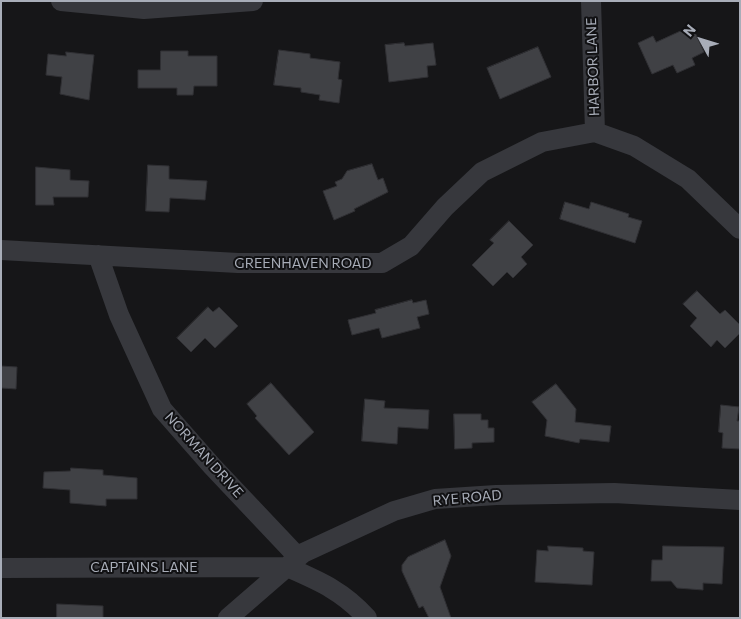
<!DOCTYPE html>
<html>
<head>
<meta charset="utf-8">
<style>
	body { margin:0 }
	#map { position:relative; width:741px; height:619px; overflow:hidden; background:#161618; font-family:Commissioner,sans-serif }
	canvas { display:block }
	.frame { position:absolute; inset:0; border:2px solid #a8adb8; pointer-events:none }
	.north { position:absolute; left:676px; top:15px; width:50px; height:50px; -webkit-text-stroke:4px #111113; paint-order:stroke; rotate:309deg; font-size:14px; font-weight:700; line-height:20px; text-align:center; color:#a8adb8 }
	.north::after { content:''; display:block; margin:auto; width:18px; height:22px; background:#a8adb8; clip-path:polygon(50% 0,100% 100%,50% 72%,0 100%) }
</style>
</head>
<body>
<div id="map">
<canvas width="741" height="619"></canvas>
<div class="frame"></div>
<div class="north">N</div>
</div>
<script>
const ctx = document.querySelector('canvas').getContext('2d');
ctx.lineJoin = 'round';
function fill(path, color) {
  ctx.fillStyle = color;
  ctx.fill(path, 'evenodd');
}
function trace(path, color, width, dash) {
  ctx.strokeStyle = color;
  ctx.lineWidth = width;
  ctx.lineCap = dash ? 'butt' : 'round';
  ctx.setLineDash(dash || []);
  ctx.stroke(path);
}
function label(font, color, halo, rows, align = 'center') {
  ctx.font = font + ' Commissioner,sans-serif';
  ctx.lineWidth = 4;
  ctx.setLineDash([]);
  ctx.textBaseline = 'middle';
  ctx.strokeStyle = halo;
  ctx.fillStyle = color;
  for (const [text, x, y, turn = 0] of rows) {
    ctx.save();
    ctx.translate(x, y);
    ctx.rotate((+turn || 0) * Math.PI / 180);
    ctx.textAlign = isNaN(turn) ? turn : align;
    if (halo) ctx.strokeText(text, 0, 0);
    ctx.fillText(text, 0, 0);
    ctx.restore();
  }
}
const building = new Path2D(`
	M692,26L704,52L692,58L695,65L677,73L673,65L652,74L638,43L653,36L656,42Z
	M404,43L405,46L433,43L436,65L427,66L428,77L389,82L385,45Z
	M538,47L551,77L500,99L487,68Z
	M279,50L310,54V58L340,62L338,79L342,80L339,103L319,100L320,95L301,92V88L274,85Z
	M161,51H188V56H217V86H194L193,95H177V88H138V70H160Z
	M66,52L94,55L89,100L60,94L62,77L46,75L48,54L66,56Z
	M372,164L378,180L383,178L388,192L354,209L355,211L334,220L323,191L337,186L335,182L342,179L347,171Z
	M148,165L169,166V179L207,181L205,200L170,198L169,212L146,211Z
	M36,167L70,170V180L89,181L88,197H53L54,205H36Z
	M565,202L589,209L591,202L629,214L628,217L642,221L635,243L560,219Z
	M509,221L533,245L521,257L527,264L513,278L507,272L493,286L472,265L494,243L490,240Z
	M697,291L720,314L725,310L740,325V333L725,348L717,340L711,347L690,326L697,318L683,304Z
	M412,300L413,303L426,300L429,314L417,317L420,328L382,338L379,328L352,335L348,320L376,313L375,310Z
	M208,307L213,312L219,307L238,326L215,348L205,338L191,352L177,338Z
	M1,366L17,367L16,389L1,388Z
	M271,383L314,432L289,455L255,418L257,416L247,404Z
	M556,384L576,409L575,422L611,426L609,442L580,439L579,443L545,436L547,420L532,402Z
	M365,399L385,401L384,408L429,410L428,429L398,427L397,444L362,441Z
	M721,405L739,407L737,421H740V449L722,448L723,433L719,432Z
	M454,414H481V420H488V428H494V442L472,443V448L455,449Z
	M71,468L103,470V475L137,478V499H106V506L70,503V490L43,488L44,472L70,471Z
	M445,540L451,556L440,587L451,618H429L423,606L419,608L402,571V565L408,557Z
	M548,546L583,548V551L594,552L592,585L535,582L537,550L548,551Z
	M663,546L724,547L722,584L703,583V590L677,588L671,581H651L652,560H662Z
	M57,604L103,606V618H57Z`);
const street = new Path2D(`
	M61,1L144,9L253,1
	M591,1L595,132
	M1,250L238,263H382L411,246L445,207L482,172L542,142L595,132L634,146L688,179L740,229
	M98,255L119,315L162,409L212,466L298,557
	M1,568L287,567C319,581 343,591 367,618
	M228,618L303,553L394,511L435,499L496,495L614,493L740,500`);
const streetNames = [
	["HARBOR LANE",593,67,-92],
	["GREENHAVEN ROAD",303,263],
	["NORMAN DRIVE",204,455,48],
	["RYE ROAD",467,498,-5],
	["CAPTAINS LANE",144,567]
];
fill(building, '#404145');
trace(building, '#303034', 1);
trace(street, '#37383d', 20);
label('14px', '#a8adb8', '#111113', streetNames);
</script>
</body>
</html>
